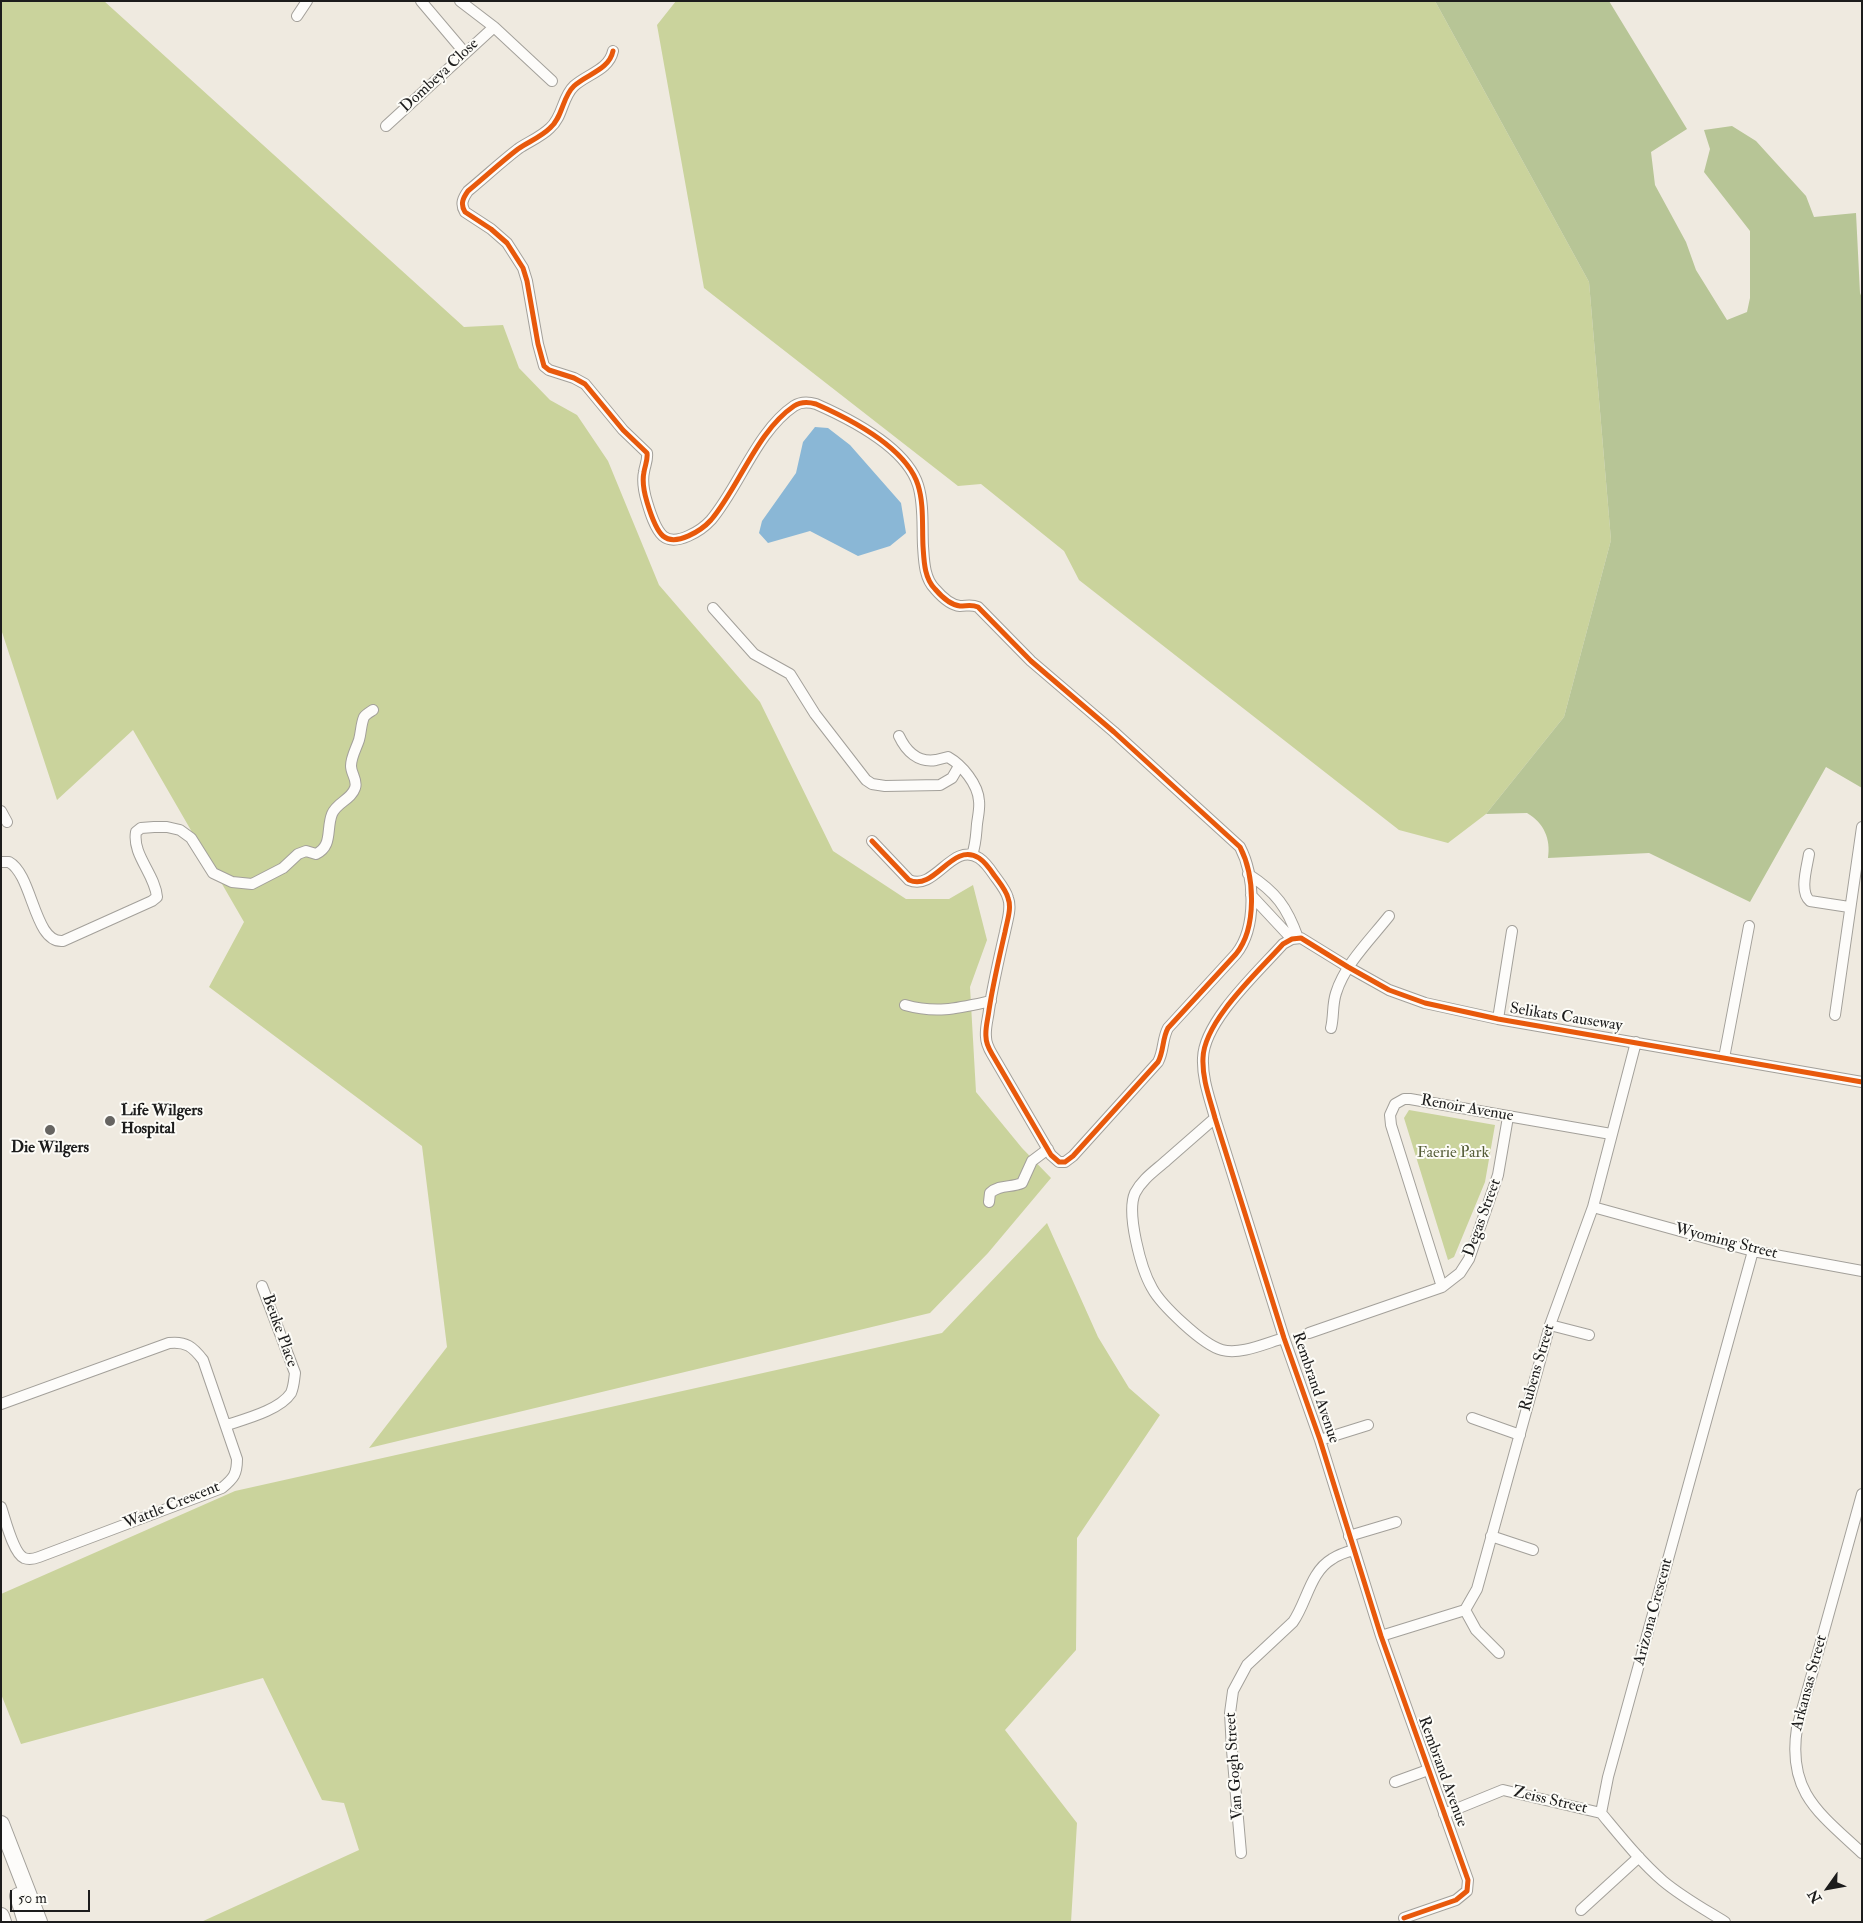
<!DOCTYPE html>
<html>
<head>
<meta charset="utf-8">
<style>
	body { margin:0 }
	#map { position:relative; width:1863px; height:1923px; overflow:hidden; background:#efeae0; font-family:"IM FELL Double Pica",serif }
	canvas { display:block }
	.frame { position:absolute; inset:0; border:2px solid #1c1c1c; pointer-events:none }
	.north { position:absolute; left:1803px; top:1863px; width:50px; height:50px; -webkit-text-stroke:4px #fdfcf7; paint-order:stroke; rotate:238deg; font-size:14px; font-weight:700; line-height:20px; text-align:center; color:#1c1c1c }
	.north::after { content:''; display:block; margin:auto; width:18px; height:22px; background:#1c1c1c; clip-path:polygon(50% 0,100% 100%,50% 72%,0 100%) }
	.scale { position:absolute; left:10px; top:1890px; width:80px; height:22px; box-sizing:border-box; border:2px solid #1c1c1c; border-top:0; padding-left:6px; font-size:15px; line-height:18px; white-space:nowrap; color:#1c1c1c; -webkit-text-stroke:4px #fdfcf7; paint-order:stroke }
</style>
</head>
<body>
<div id="map">
<canvas width="1863" height="1923"></canvas>
<div class="frame"></div>
<div class="north">N</div>
<div class="scale">50 m</div>
</div>
<script>
const ctx = document.querySelector('canvas').getContext('2d');
ctx.lineJoin = 'round';
function fill(path, color) {
  ctx.fillStyle = color;
  ctx.fill(path, 'evenodd');
}
function trace(path, color, width, dash) {
  ctx.strokeStyle = color;
  ctx.lineWidth = width;
  ctx.lineCap = dash ? 'butt' : 'round';
  ctx.setLineDash(dash || []);
  ctx.stroke(path);
}
function label(font, color, halo, rows, align = 'center') {
  ctx.font = font + ' "IM FELL Double Pica",serif';
  ctx.lineWidth = 4;
  ctx.setLineDash([]);
  ctx.textBaseline = 'middle';
  ctx.strokeStyle = halo;
  ctx.fillStyle = color;
  for (const [text, x, y, turn = 0] of rows) {
    ctx.save();
    ctx.translate(x, y);
    ctx.rotate((+turn || 0) * Math.PI / 180);
    ctx.textAlign = isNaN(turn) ? turn : align;
    if (halo) ctx.strokeText(text, 0, 0);
    ctx.fillText(text, 0, 0);
    ctx.restore();
  }
}
const green = new Path2D(`
	M1,1H104L464,327L503,325L519,368L550,400L577,415L608,461L659,585L760,702L833,851L906,899H949L973,885L987,940L970,987L976,1092L1022,1148L1051,1178L988,1253L930,1313L369,1448L447,1347L422,1146L209,987L244,922L133,730L57,800L1,629Z
	M676,1H1435L1589,282L1611,540L1564,717L1486,814L1448,843L1399,830L1079,580L1064,551L981,484L958,486L704,288L657,25Z
	M1409,1110L1495,1125L1485,1182L1454,1257L1448,1260L1404,1118Z
	M1047,1223L1098,1337L1129,1388L1160,1415L1077,1538L1076,1650L1005,1730L1077,1823L1071,1922H201L359,1850L344,1803L322,1800L263,1678L21,1744L1,1694V1594L235,1491L942,1333Z`);
const forest = new Path2D(`
	M1435,1H1609L1687,129L1651,152L1655,185L1686,242L1696,270L1727,320L1747,312L1750,298V231L1704,172L1710,149L1704,130L1732,126L1756,141L1806,196L1814,217L1856,213L1860,293L1862,298V788L1826,767L1750,902L1649,853L1548,858C1551,839 1544,823 1527,813L1486,814L1564,717L1611,540L1589,282Z`);
const water = new Path2D(`
	M815,427L828,428L850,445L901,503L906,533L890,546L858,556L810,531L768,543L759,533L762,521L796,473L803,442Z`);
const street = new Path2D(`
	M421,1L465,53
	M460,1L494,27L552,81
	M297,16L307,1
	M613,51C609,70 587,74 574,86C562,97 563,117 550,128C541,137 528,142 518,149C501,162 485,177 468,191C463,198 460,204 465,212L491,229L507,243L523,268L527,281L538,344L544,366L549,370L574,378L585,384L623,430L647,453C648,460 645,465 644,472C642,481 644,492 647,502C650,512 655,529 663,536C676,547 702,530 711,520C739,487 757,431 794,406C800,402 809,402 816,404C850,419 906,447 918,485C924,504 922,526 923,546C924,560 924,578 935,589C941,596 950,605 960,606C967,606 971,604 978,607L1031,661L1114,732L1240,847C1255,876 1257,928 1236,954L1168,1028C1162,1039 1164,1051 1158,1062L1073,1156L1065,1162H1059L1051,1155L992,1054C989,1049 986,1043 986,1037C985,1028 988,1019 989,1010C993,984 999,958 1005,932C1007,921 1012,908 1008,898C1006,890 999,882 994,875C990,869 985,862 979,858C952,841 935,892 909,880L872,841
	M386,126L494,27
	M713,608L754,654L790,674L815,714L866,780L872,784L885,786L940,785L952,778L959,766
	M899,736C906,751 918,763 936,760C940,759 944,758 948,757C962,765 978,784 979,801C980,808 978,816 977,824C976,835 976,844 972,855
	M1,811L7,822
	M1809,854C1807,867 1799,892 1810,901L1849,907
	M1,862H9C33,875 34,944 63,941L152,901L157,897C155,874 132,855 136,832L141,828L154,827H167L180,830L191,838L213,873L232,882L252,884L283,868L298,854L306,851L316,854C333,846 326,829 332,814C337,802 351,800 355,788C358,780 351,774 351,766C351,757 356,749 359,740C361,733 361,724 364,717C366,714 370,712 373,710
	M1248,874C1276,892 1287,907 1298,938
	M1251,895L1292,939
	M905,1005C937,1014 959,1008 991,1001
	M1835,1015L1862,827
	M1498,1019L1512,931
	M1331,1028C1334,1016 1332,1005 1336,993C1345,964 1370,940 1389,916
	M1724,1058L1749,926
	M1215,1118C1199,1132 1183,1146 1167,1160C1156,1170 1142,1179 1135,1193C1126,1213 1141,1269 1152,1288C1161,1305 1203,1345 1222,1350C1241,1355 1266,1343 1284,1338
	M989,1202L990,1193C1000,1184 1011,1188 1022,1183L1032,1161L1048,1149
	M1593,1207L1753,1251L1862,1271
	M1442,1287L1391,1125L1390,1115L1395,1104L1404,1099H1410L1611,1134
	M1550,1325L1589,1335
	M1309,1333L1442,1287L1460,1273L1469,1259L1498,1175L1508,1117
	M1,1404L169,1343C186,1341 193,1347 203,1360L237,1459C237,1474 234,1478 222,1488L39,1557C34,1559 29,1560 24,1558C13,1553 5,1518 1,1507
	M1472,1418L1520,1435
	M227,1425C245,1419 280,1410 291,1393C294,1386 294,1380 295,1373L262,1286
	M1320,1440L1368,1425
	M1862,1494L1797,1728C1787,1792 1819,1813 1862,1853
	M1349,1536L1396,1522
	M1491,1536L1533,1550
	M1465,1610L1476,1630L1499,1653
	M1381,1636L1465,1610L1477,1589L1550,1325L1593,1207L1636,1042
	M1395,1782L1428,1770
	M1444,1814L1503,1790L1601,1813
	M1241,1853L1232,1750L1230,1713L1233,1691L1247,1665L1293,1622C1307,1602 1310,1572 1332,1559C1338,1555 1346,1552 1354,1550
	M1581,1910L1639,1857
	M1404,1918L1456,1900L1467,1891L1468,1880L1381,1636L1320,1440L1284,1338L1215,1118C1210,1099 1202,1079 1203,1058C1204,1021 1258,972 1283,944L1292,939L1301,938L1348,967L1389,990L1425,1003L1498,1019L1862,1082
	M1725,1922C1704,1909 1682,1897 1663,1881C1640,1861 1621,1837 1601,1813L1608,1777L1753,1251`);
const primary = new Path2D(`
	M1,1824L39,1922
	M18,1896L26,1922
	M1,1916L3,1922`);
const cycleway = new Path2D(`
	M613,51C609,70 587,74 574,86C562,97 563,117 550,128C541,137 528,142 518,149C501,162 485,177 468,191C463,198 460,204 465,212L491,229L507,243L523,268L527,281L538,344L544,366L549,370L574,378L585,384L623,430L647,453C648,460 645,465 644,472C642,481 644,492 647,502C650,512 655,529 663,536C676,547 702,530 711,520C739,487 757,431 794,406C800,402 809,402 816,404C850,419 906,447 918,485C924,504 922,526 923,546C924,560 924,578 935,589C941,596 950,605 960,606C967,606 971,604 978,607L1031,661L1114,732L1240,847C1255,876 1257,928 1236,954L1168,1028C1162,1039 1164,1051 1158,1062L1073,1156L1065,1162H1059L1051,1155L992,1054C989,1049 986,1043 986,1037C985,1028 988,1019 989,1010C993,984 999,958 1005,932C1007,921 1012,908 1008,898C1006,890 999,882 994,875C990,869 985,862 979,858C952,841 935,892 909,880L872,841
	M1404,1918L1456,1900L1467,1891L1468,1880L1381,1636L1320,1440L1284,1338L1215,1118C1210,1099 1202,1079 1203,1058C1204,1021 1258,972 1283,944L1292,939L1301,938L1348,967L1389,990L1425,1003L1498,1019L1862,1082`);
const markers = [
	[110,1121,6,"#666461"],
	[50,1130,6,"#666461"]
];
const streetNames = [
	["Dombeya Close",440,76,-43],
	["Selikats Causeway",1566,1018,9],
	["Renoir Avenue",1467,1109,10],
	["Degas Street",1483,1218,-70],
	["Wyoming Street",1726,1242,14],
	["Beuke Place",279,1331,70],
	["Rubens Street",1538,1368,-74],
	["Rembrand Avenue",1315,1388,71],
	["Wattle Crescent",172,1506,-22],
	["Arizona Crescent",1654,1612,-75],
	["Arkansas Street",1810,1683,-75],
	["Van Gogh Street",1235,1766,-94],
	["Rembrand Avenue",1442,1772,70],
	["Zeiss Street",1550,1801,13]
];
const poiNames = [
	["Life Wilgers",121,1112],
	["Hospital",121,1130],
	["Die Wilgers",50,1149,"center"]
];
const parkNames = [
	["Faerie Park",1453,1154]
];
fill(green, '#cad39c');
fill(forest, '#b7c596');
fill(water, '#8ab7d6');
trace(street, '#a3a09a', 12);
trace(primary, '#a3a09a', 18);
trace(street, '#fdfcfa', 10);
trace(primary, '#fdfcfa', 16);
trace(cycleway, '#e8590c', 5);
for (const [x, y, r, color] of markers) {
  const dot = new Path2D();
  dot.arc(x, y, r, 0, 2 * Math.PI);
  ctx.fillStyle = color;
  ctx.fill(dot);
  trace(dot, '#fdfcf7', 2);
}
label('16px', '#1c1c1c', '#fdfcf7', streetNames);
label('bold 16px', '#1c1c1c', '#fdfcf7', poiNames, 'left');
label('16px', '#565e39', '#fdfcf7', parkNames);
</script>
</body>
</html>
